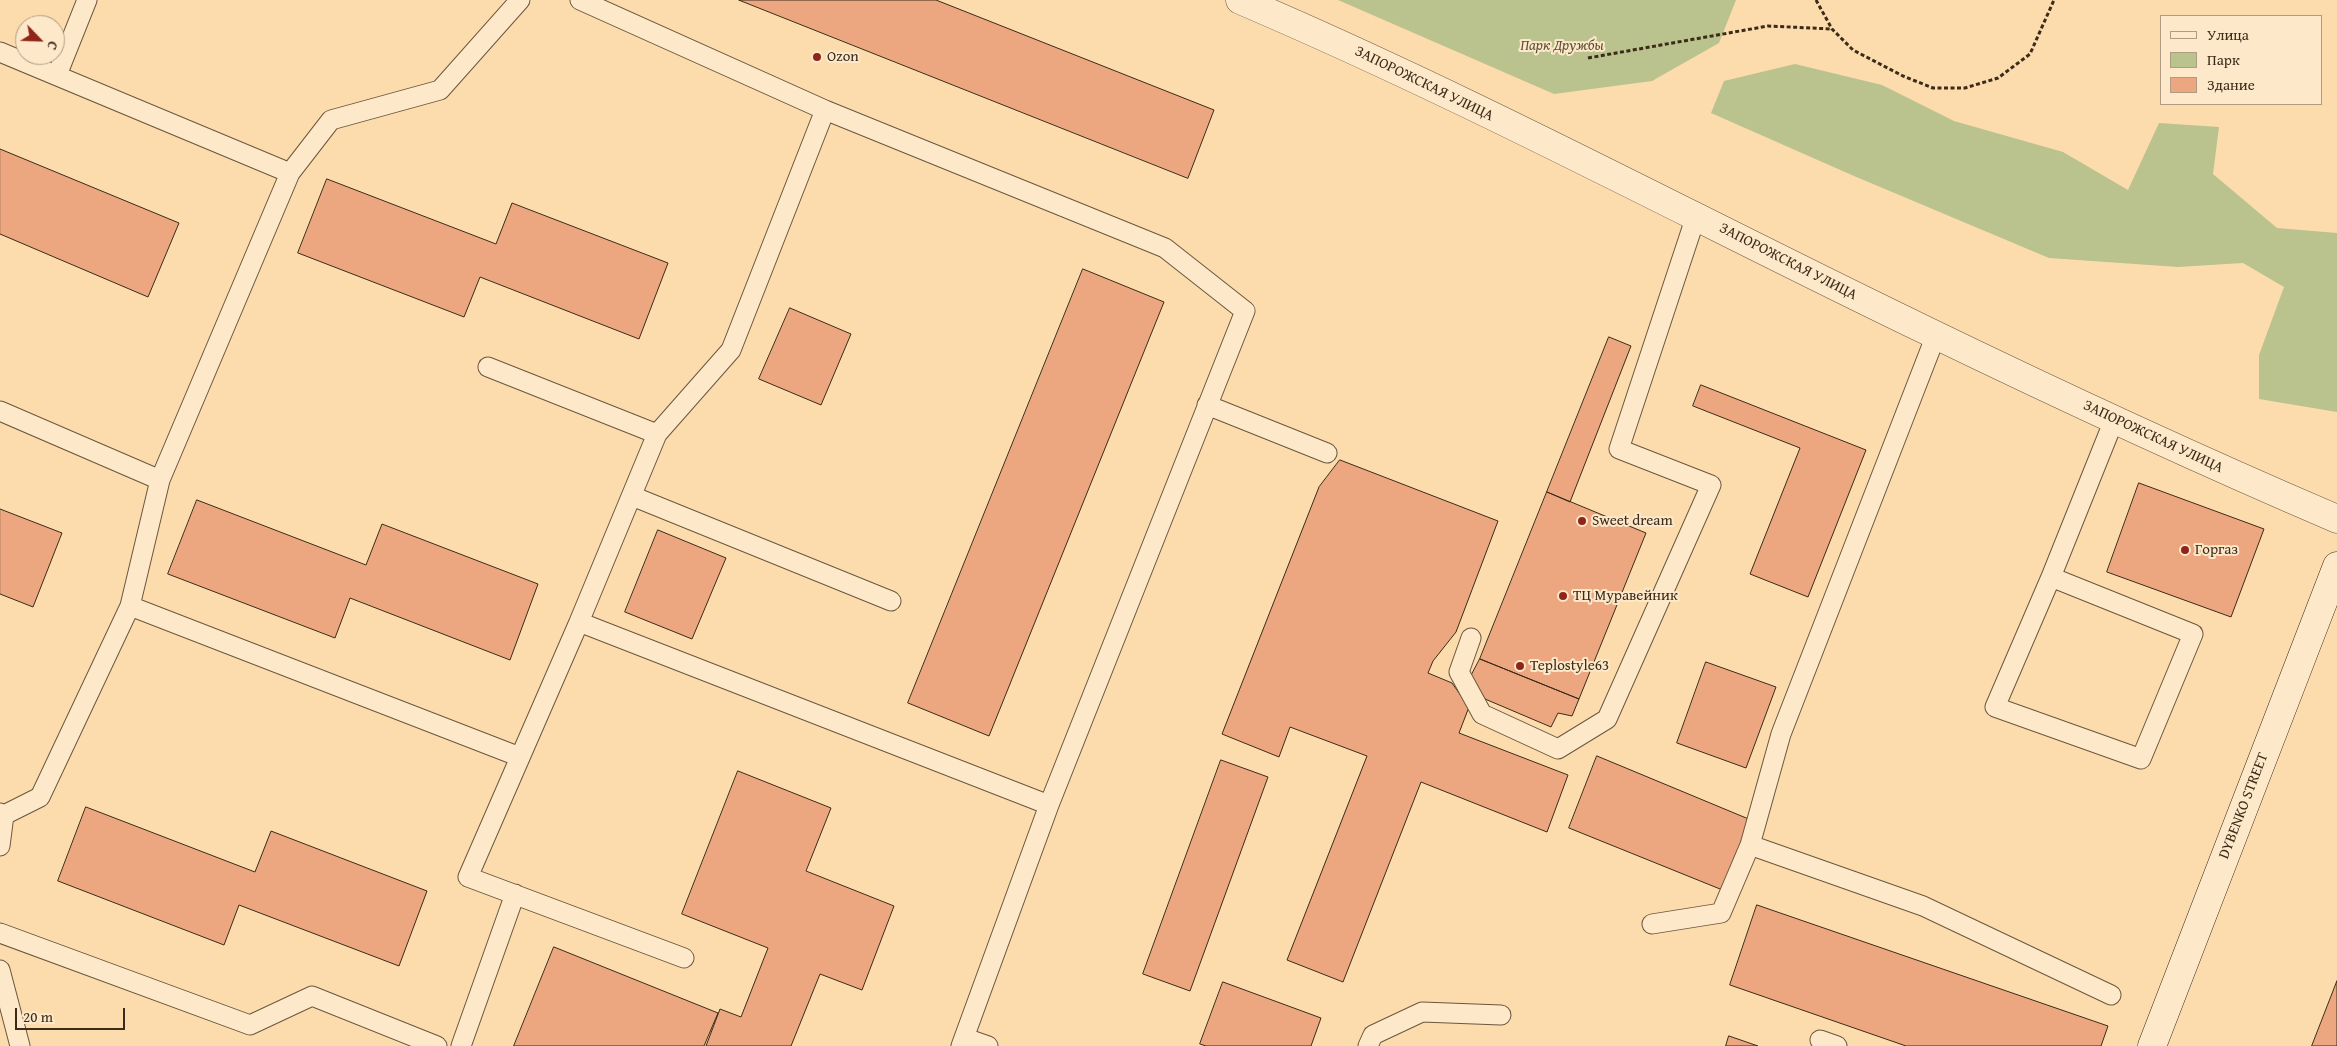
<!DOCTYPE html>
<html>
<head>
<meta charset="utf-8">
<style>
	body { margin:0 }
	#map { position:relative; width:2337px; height:1046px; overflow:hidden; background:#fcdcad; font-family:"Gentium Book Plus",serif }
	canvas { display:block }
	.legend { position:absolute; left:2160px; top:15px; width:162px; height:90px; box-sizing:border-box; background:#fde8ca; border:1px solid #af9c83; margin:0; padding:6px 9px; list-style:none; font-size:15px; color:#3b2b18 }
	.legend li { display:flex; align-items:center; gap:10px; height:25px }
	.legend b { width:25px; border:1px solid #af9c83 }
	.north { position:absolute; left:15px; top:15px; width:50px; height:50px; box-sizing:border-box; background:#fde8ca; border:1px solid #af9c83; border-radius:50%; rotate:114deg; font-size:14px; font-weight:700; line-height:20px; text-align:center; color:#3b2b18 }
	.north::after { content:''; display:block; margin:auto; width:18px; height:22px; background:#8f2418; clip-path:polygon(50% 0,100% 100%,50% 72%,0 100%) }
	.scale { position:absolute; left:15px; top:1008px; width:110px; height:22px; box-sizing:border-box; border:2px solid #3b2b18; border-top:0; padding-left:6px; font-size:15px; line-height:18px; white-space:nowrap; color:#3b2b18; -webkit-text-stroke:4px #fde8ca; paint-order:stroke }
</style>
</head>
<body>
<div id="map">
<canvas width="2337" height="1046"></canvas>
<ul class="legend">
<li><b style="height:6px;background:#fde8ca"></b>Улица</li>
<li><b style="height:14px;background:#bac28e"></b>Парк</li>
<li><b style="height:14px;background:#eca780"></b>Здание</li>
</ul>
<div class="north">С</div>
<div class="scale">20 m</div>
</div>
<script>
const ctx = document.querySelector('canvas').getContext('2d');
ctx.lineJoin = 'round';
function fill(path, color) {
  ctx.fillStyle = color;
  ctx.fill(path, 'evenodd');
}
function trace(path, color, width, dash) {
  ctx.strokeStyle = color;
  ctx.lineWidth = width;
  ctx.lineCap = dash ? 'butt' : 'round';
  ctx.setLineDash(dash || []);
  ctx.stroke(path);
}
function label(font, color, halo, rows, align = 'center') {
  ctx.font = font + ' "Gentium Book Plus",serif';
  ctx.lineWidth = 4;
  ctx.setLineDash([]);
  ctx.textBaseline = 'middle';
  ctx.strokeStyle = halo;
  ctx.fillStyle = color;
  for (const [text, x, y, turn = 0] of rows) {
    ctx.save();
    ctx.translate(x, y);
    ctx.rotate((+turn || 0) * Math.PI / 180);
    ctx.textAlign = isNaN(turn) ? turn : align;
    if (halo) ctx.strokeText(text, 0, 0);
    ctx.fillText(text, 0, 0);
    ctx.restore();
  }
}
const green = new Path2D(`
	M1338,0H1736L1719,43L1652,81L1554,94Z
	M1795,64L1882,85L1954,121L2063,152L2128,190L2159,123L2219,127L2213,174L2277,228L2337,233V412L2259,399V355L2284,287L2243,263L2178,267L2049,258L1854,176L1711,113L1724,81Z`);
const building = new Path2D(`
	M739,0H936L1214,110L1188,178Z
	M0,149L179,223L148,297L0,234Z
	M327,179L496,244L512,203L668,263L639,339L480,277L464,317L298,253Z
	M1083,269L1164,302L989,736L908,703Z
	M790,308L851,334L821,405L759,379Z
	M1609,337L1631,346L1570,502L1547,492Z
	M1701,385L1866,450L1808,597L1750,574L1800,448L1693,406Z
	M1340,460L1498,521L1456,632L1433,661L1428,673L1452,683L1469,707L1459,733L1568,775L1547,832L1421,782L1343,982L1287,960L1367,756L1290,727L1279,757L1222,734L1319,487Z
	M2139,483L2264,529L2231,617L2107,572Z
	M1547,492L1646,533L1579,699L1480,659Z
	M197,500L366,565L382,524L538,584L510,660L350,598L335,638L168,574Z
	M0,509L62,533L33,607L0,594Z
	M658,530L726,558L692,639L625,612Z
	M1480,659L1579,699L1572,716L1558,713L1551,727L1485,699L1471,676Z
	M1706,662L1776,687L1746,768L1677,743Z
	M1597,756L1751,820L1725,891L1569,828Z
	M1221,760L1268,777L1190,991L1143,974Z
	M738,771L831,808L806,871L894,906L862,990L820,974L791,1046H706L720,1009L741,1017L768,948L682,914Z
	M86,807L255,872L271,831L427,891L399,966L239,905L224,945L58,881Z
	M1757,905L2108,1026L2101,1046H1906L1730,985Z
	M554,947L718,1013L704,1046H514Z
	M2337,981V1046H2312Z
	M1223,982L1321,1018L1311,1046H1206L1200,1044Z
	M1729,1036L1758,1046H1726Z`);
const path = new Path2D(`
	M1816,0L1832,29L1853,50L1903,76L1933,88H1965L1998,78L2030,54L2054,0
	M1588,58L1768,26L1832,29`);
const service = new Path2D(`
	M580,0L825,110L731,350L657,434L579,622L1049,805
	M0,52L290,173
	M57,75L87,0
	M825,110L1165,248L1245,311L1049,805L961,1046
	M1936,335L1781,734L1750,845L1923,906L2111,995
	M488,367L657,434
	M1207,405L1327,453
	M0,411L160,480
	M632,496L891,601
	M2051,577L1995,707L2141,759L2193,634L2051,577L2114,420
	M130,606L520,757
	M579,622L468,877L684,958
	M1471,638L1459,672L1482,714L1558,749L1607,719L1711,485L1619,449L1696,216
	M0,813L4,815L40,797L130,606L160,480L290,173L331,120L440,90L520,0
	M0,846L4,815
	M1652,924L1721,913L1750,845
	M0,933L250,1025L312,996L437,1046
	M0,970L20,1046
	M965,1038L988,1046
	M1820,1040L1837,1046
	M461,1046L515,894
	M1368,1046L1373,1035L1422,1012L1501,1015`);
const tertiary = new Path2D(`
	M1240,0C1472,99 1695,219 1921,328C2059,395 2197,459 2337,519`);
const secondary = new Path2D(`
	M2152,1046L2337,566`);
const markers = [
	[817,57,5,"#8f2418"],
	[1582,521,5,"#8f2418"],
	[2185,550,5,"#8f2418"],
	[1563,596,5,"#8f2418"],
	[1520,666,5,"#8f2418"]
];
const parkNames = [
	["Парк Дружбы",1562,46]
];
const poiNames = [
	["Ozon",827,57],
	["Sweet dream",1592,521],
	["Горгаз",2195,550],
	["ТЦ Муравейник",1573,596],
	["Teplostyle63",1530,666]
];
const streetNames = [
	["ЗАПОРОЖСКАЯ УЛИЦА",1424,84,26],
	["ЗАПОРОЖСКАЯ УЛИЦА",1788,262,27],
	["ЗАПОРОЖСКАЯ УЛИЦА",2153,437,25],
	["DYBENKO STREET",2244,806,-69]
];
fill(green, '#bac28e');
fill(building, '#eca780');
trace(building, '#3b2b18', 1);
trace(service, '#6b573d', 21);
trace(tertiary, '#6b573d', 29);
trace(secondary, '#3b2b18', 29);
trace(path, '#3b2b18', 3, [4, 2.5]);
trace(service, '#fde8ca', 19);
trace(tertiary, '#fde8ca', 28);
trace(secondary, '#fde8ca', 28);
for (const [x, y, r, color] of markers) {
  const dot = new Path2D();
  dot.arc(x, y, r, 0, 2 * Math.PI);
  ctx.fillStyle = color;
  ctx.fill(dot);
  trace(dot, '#fde8ca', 2);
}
label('italic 15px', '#5b5136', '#fde8ca', parkNames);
label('15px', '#3b2b18', '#fde8ca', poiNames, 'left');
label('15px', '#3b2b18', '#fde8ca', streetNames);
</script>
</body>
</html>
